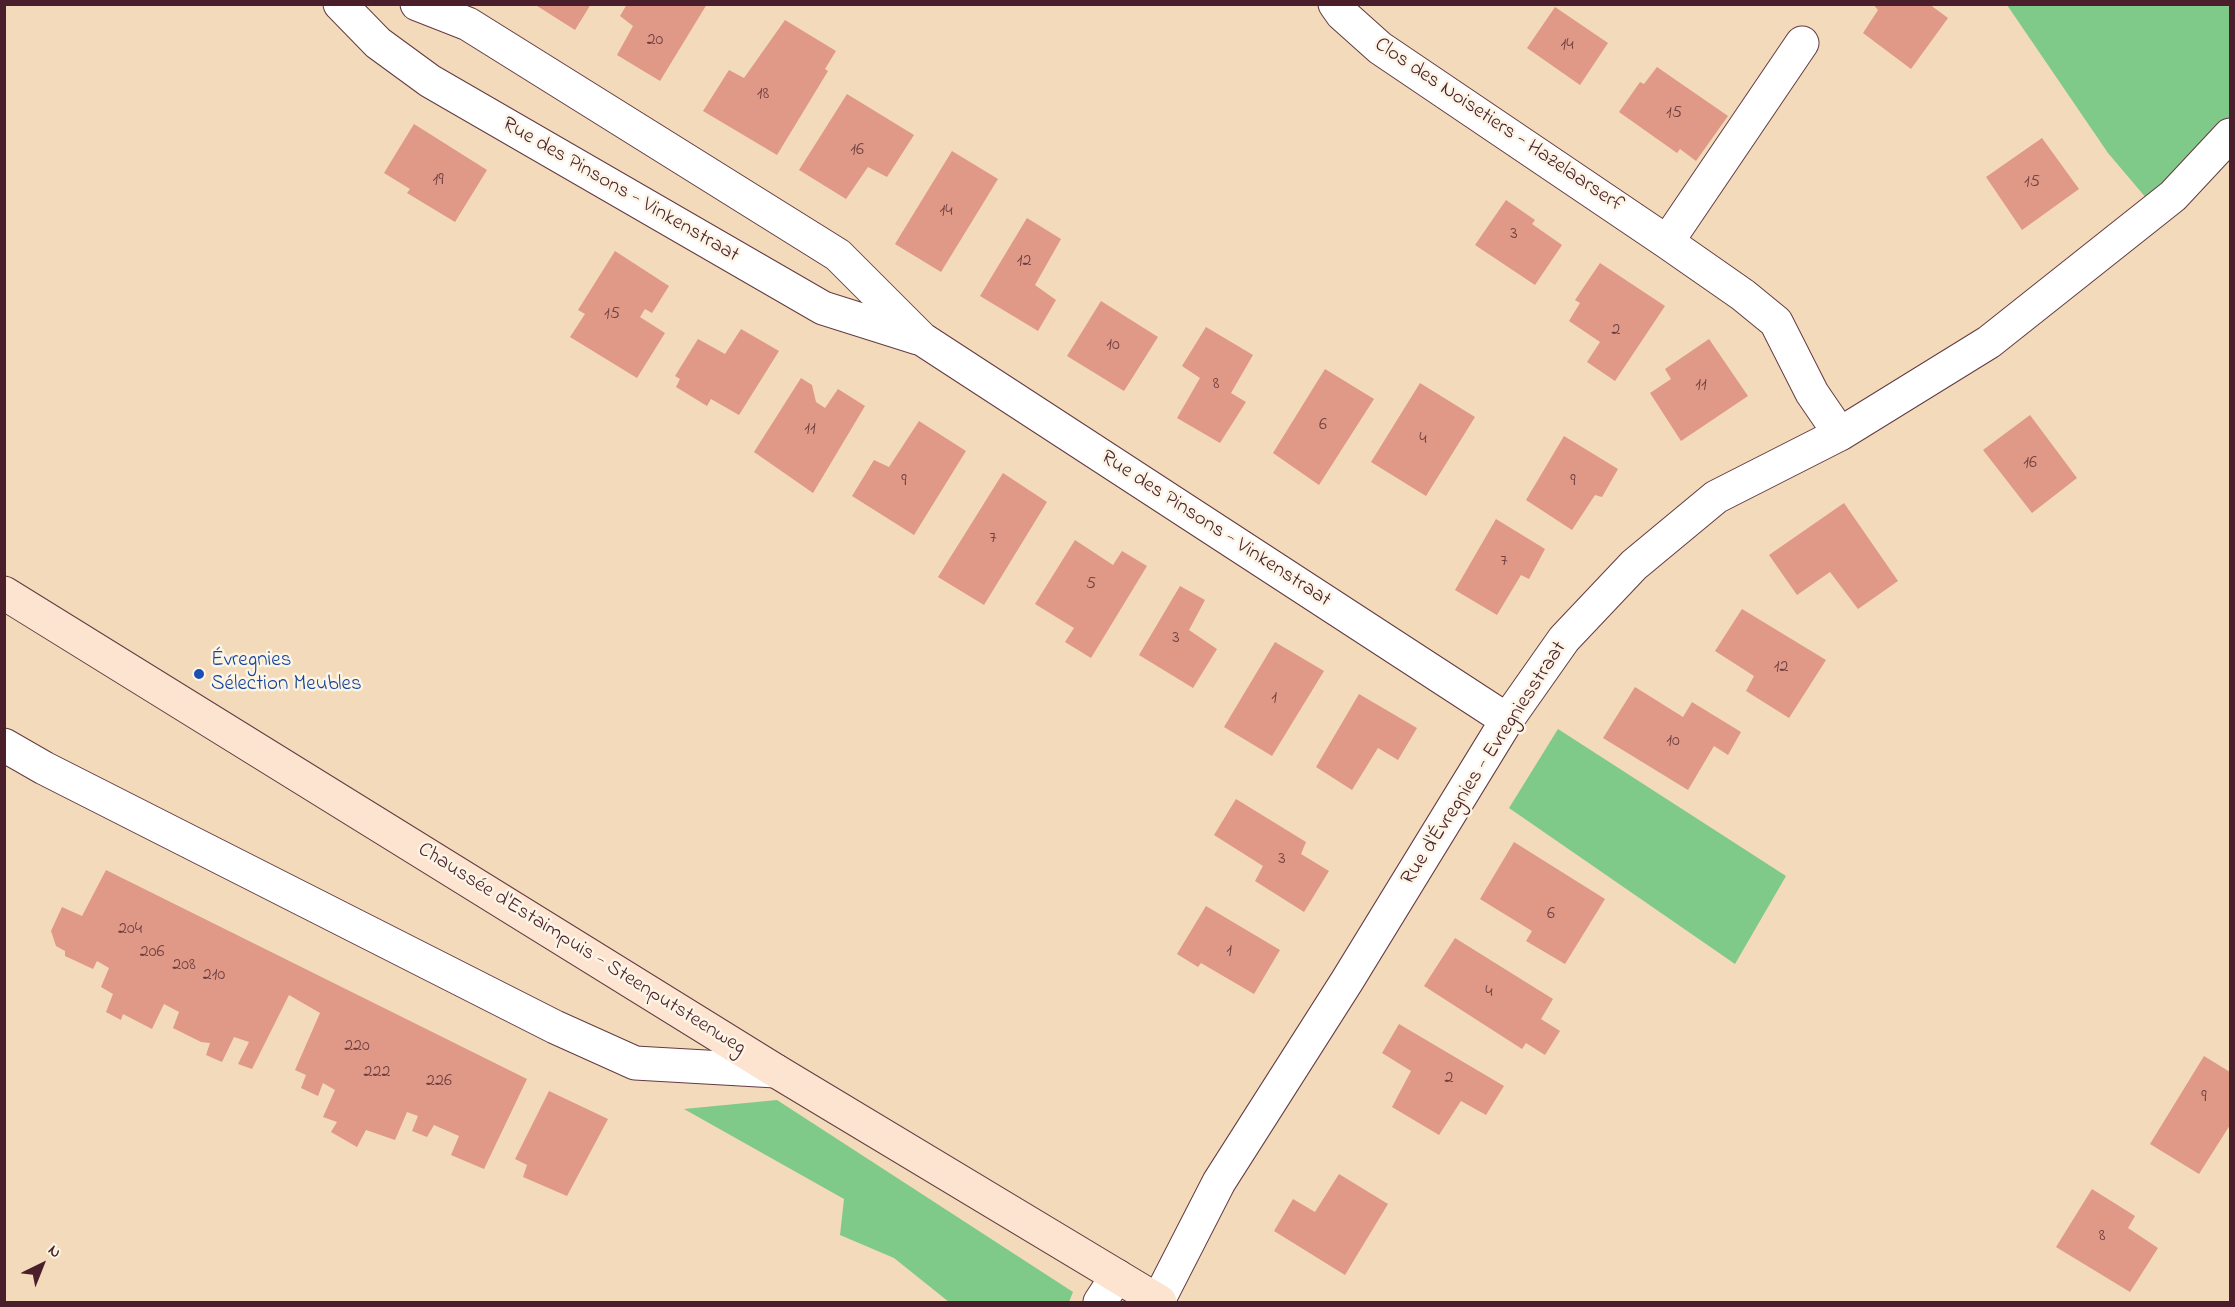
<!DOCTYPE html>
<html>
<head>
<meta charset="utf-8">
<style>
	body { margin:0 }
	#map { position:relative; width:2235px; height:1307px; overflow:hidden; background:#f3dabb; font-family:"Indie Flower",sans-serif }
	canvas { display:block }
	.frame { position:absolute; inset:0; border:6px solid #4a1f2b; pointer-events:none }
	.north { position:absolute; left:12px; top:1235px; width:60px; height:60px; -webkit-text-stroke:4px #fcf5e5; paint-order:stroke; rotate:43deg; font-size:16px; font-weight:700; line-height:24px; text-align:center; color:#4a1f2b }
	.north::after { content:''; display:block; margin:auto; width:21px; height:27px; background:#4a1f2b; clip-path:polygon(50% 0,100% 100%,50% 72%,0 100%) }
</style>
</head>
<body>
<div id="map">
<canvas width="2235" height="1307"></canvas>
<div class="frame"></div>
<div class="north">N</div>
</div>
<script>
const ctx = document.querySelector('canvas').getContext('2d');
ctx.lineJoin = 'round';
function fill(path, color) {
  ctx.fillStyle = color;
  ctx.fill(path, 'evenodd');
}
function trace(path, color, width, dash) {
  ctx.strokeStyle = color;
  ctx.lineWidth = width;
  ctx.lineCap = dash ? 'butt' : 'round';
  ctx.setLineDash(dash || []);
  ctx.stroke(path);
}
function label(font, color, halo, rows, align = 'center') {
  ctx.font = font + ' "Indie Flower",sans-serif';
  ctx.lineWidth = 5;
  ctx.setLineDash([]);
  ctx.textBaseline = 'middle';
  ctx.strokeStyle = halo;
  ctx.fillStyle = color;
  for (const [text, x, y, turn = 0] of rows) {
    ctx.save();
    ctx.translate(x, y);
    ctx.rotate((+turn || 0) * Math.PI / 180);
    ctx.textAlign = isNaN(turn) ? turn : align;
    if (halo) ctx.strokeText(text, 0, 0);
    ctx.fillText(text, 0, 0);
    ctx.restore();
  }
}
const green = new Path2D(`
	M2007,5H2230V157L2147,199L2108,153Z
	M1558,729L1786,876L1735,964L1509,808Z
	M777,1100L1073,1292L1069,1302H949L894,1258L840,1235L844,1199L684,1109Z`);
const building = new Path2D(`
	M534,4H591L575,30Z
	M627,4H707L660,81L617,55L633,26L620,16Z
	M1873,4H1929L1948,18L1911,69L1863,33L1878,10Z
	M1555,7L1608,43L1580,85L1527,48Z
	M785,20L836,51L825,69L828,71L777,155L703,111L729,70L744,78Z
	M1657,67L1728,116L1696,161L1680,149L1677,153L1619,112L1640,82L1644,84Z
	M847,94L914,135L887,177L868,167L846,199L799,170Z
	M414,124L487,170L455,222L407,193L410,189L384,173Z
	M2042,138L2079,189L2022,230L1986,177Z
	M952,151L998,179L941,272L895,244Z
	M1506,200L1535,220L1532,224L1562,245L1535,285L1475,245Z
	M1027,218L1061,239L1035,285L1056,300L1038,331L980,296Z
	M615,251L669,286L652,313L645,309L640,317L665,333L637,378L570,337L585,314L578,310Z
	M1600,263L1665,306L1615,381L1587,362L1600,342L1569,321L1580,303L1575,300Z
	M1101,301L1158,337L1124,391L1067,356Z
	M1206,327L1253,355L1231,393L1246,402L1220,443L1177,418L1200,378L1182,366Z
	M741,329L779,351L739,415L711,399L707,406L676,387L680,379L675,376L698,339L725,354Z
	M1709,339L1748,396L1681,441L1650,393L1671,379L1665,369Z
	M1325,369L1374,399L1319,485L1273,453Z
	M801,378L812,385L816,402L825,408L838,389L865,406L813,493L754,452Z
	M1420,383L1475,417L1426,496L1371,462Z
	M2030,415L2077,478L2032,513L1983,450Z
	M919,421L966,451L914,535L852,496L874,460L889,467Z
	M1564,436L1618,469L1602,497L1595,495L1572,530L1526,500Z
	M1003,473L1047,502L984,605L938,577Z
	M1844,503L1898,581L1858,609L1830,572L1797,595L1769,555Z
	M1496,519L1545,549L1529,579L1521,575L1497,615L1455,590Z
	M1075,540L1113,565L1122,551L1147,566L1091,658L1065,642L1074,628L1035,604Z
	M1180,586L1205,600L1189,630L1217,649L1193,688L1139,655Z
	M1742,609L1826,660L1789,718L1746,691L1754,676L1715,651Z
	M1275,642L1324,671L1272,756L1224,727Z
	M1635,687L1683,717L1692,702L1741,732L1728,755L1714,746L1688,790L1603,738Z
	M1359,694L1417,728L1398,760L1378,748L1352,790L1316,767Z
	M1236,799L1306,842L1301,854L1329,871L1304,912L1255,881L1263,866L1214,835Z
	M1514,842L1605,899L1565,964L1526,941L1532,931L1480,899Z
	M106,870L527,1079L484,1169L451,1155L459,1136L434,1125L427,1137L412,1131L418,1116L407,1112L395,1140L366,1130L357,1147L331,1132L337,1122L323,1117L335,1090L323,1083L318,1096L301,1088L306,1075L295,1070L320,1013L289,995L252,1069L238,1064L249,1042L234,1037L222,1062L206,1055L210,1043L201,1042L173,1028L179,1012L164,1004L152,1029L123,1014L121,1020L106,1012L113,994L101,987L109,968L97,961L93,969L65,956V951L56,946L51,931L62,907L82,916Z
	M1206,906L1280,950L1254,994L1201,963L1198,967L1177,954Z
	M1455,938L1553,999L1541,1019L1560,1031L1545,1055L1526,1043L1522,1049L1424,986Z
	M1399,1024L1504,1086L1486,1115L1461,1101L1439,1135L1392,1107L1411,1071L1382,1053Z
	M2204,1056L2230,1072V1125L2199,1174L2150,1144Z
	M549,1091L608,1119L567,1196L523,1177L527,1165L515,1159Z
	M1339,1174L1388,1204L1345,1275L1274,1231L1293,1199L1315,1212Z
	M2092,1189L2135,1216L2128,1228L2158,1248L2130,1292L2056,1247Z`);
const minor = new Path2D(`
	M340,4L378,43L430,81L823,308L918,338
	M417,4L468,24L838,255L922,339L1507,720
	M1335,4L1342,14L1380,48L1667,242L1743,295L1776,322L1812,393L1840,434
	M1667,242L1802,43
	M4,745L44,768L555,1027L635,1063L776,1071
	M1158,1301L1219,1182L1347,981L1507,720L1564,639L1634,565L1716,497L1840,434L1989,342L2173,196L2230,135
	M1100,1302L1117,1276`);
const secondary = new Path2D(`
	M4,593L776,1071L1160,1302`);
const markers = [
	[199,674,6,"#1a4fb4"]
];
const numberNames = [
	["20",655,41],
	["14",1567,46],
	["18",763,95],
	["15",1674,114],
	["16",857,151],
	["19",438,181],
	["15",2032,183],
	["14",946,212],
	["3",1514,235],
	["12",1024,262],
	["15",612,315],
	["2",1616,331],
	["10",1113,346],
	["8",1216,385],
	["11",1701,386],
	["6",1323,426],
	["11",810,430],
	["4",1423,440],
	["16",2030,464],
	["9",904,482],
	["9",1573,482],
	["7",993,539],
	["7",1504,562],
	["5",1091,585],
	["3",1176,639],
	["12",1781,668],
	["1",1274,699],
	["10",1673,742],
	["3",1282,860],
	["6",1551,915],
	["204",130,930],
	["1",1229,952],
	["206",152,953],
	["208",184,966],
	["210",214,976],
	["4",1489,993],
	["220",357,1047],
	["222",377,1073],
	["2",1449,1079],
	["226",439,1082],
	["9",2204,1098],
	["8",2102,1237]
];
const streetNames = [
	["Clos des Noisetiers - Hazelaarserf",1498,126,34],
	["Rue des Pinsons - Vinkenstraat",620,191,30],
	["Rue des Pinsons - Vinkenstraat",1215,530,33],
	["Rue d'Évregnies - Evregniesstraat",1485,764,-57],
	["Chaussée d'Estaimpuis - Steenputsteenweg",581,950,32]
];
const transitNames = [
	["Évregnies",211,662],
	["Sélection Meubles",211,686]
];
fill(green, '#7fca88');
fill(building, '#df9986');
trace(minor, '#633b41', 35);
trace(secondary, '#633b41', 35);
trace(minor, '#fff', 33);
trace(secondary, '#fde4d0', 33);
for (const [x, y, r, color] of markers) {
  const dot = new Path2D();
  dot.arc(x, y, r, 0, 2 * Math.PI);
  ctx.fillStyle = color;
  ctx.fill(dot);
  trace(dot, '#fcf5e5', 2);
}
label('18px', '#6f3e42', null, numberNames);
label('21px', '#4a1f2b', '#fcf5e5', streetNames);
label('21px', '#164399', '#fcf5e5', transitNames, 'left');
</script>
</body>
</html>
